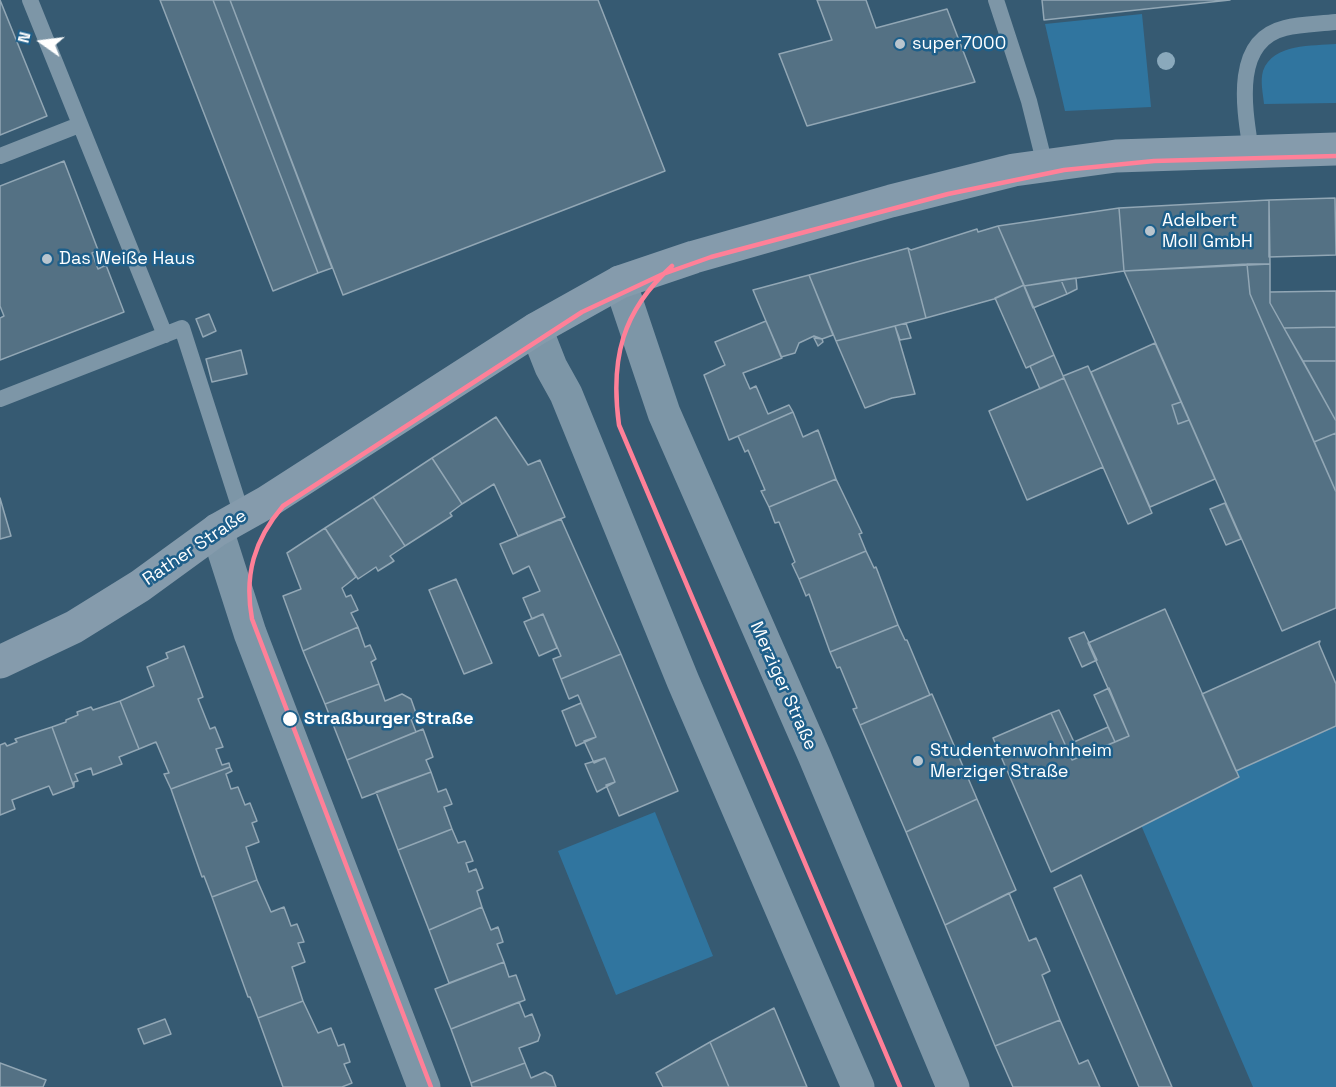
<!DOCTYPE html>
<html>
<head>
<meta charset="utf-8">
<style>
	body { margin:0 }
	#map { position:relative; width:1336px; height:1087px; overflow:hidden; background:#365a72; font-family:"Space Grotesk",sans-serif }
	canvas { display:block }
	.north { position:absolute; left:12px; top:12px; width:60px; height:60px; -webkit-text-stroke:4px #1e5f8a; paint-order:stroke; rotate:284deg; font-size:16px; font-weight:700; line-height:24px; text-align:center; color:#fff }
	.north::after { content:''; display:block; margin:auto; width:21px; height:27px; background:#fff; clip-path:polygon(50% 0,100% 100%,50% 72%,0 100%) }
</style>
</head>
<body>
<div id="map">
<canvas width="1336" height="1087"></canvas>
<div class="north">N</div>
</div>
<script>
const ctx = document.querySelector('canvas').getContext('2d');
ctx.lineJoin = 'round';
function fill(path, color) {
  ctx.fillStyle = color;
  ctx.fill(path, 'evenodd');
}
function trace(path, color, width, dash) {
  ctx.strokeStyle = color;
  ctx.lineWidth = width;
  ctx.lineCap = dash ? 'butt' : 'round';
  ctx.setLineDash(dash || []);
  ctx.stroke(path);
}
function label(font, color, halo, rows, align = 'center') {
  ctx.font = font + ' "Space Grotesk",sans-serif';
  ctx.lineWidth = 5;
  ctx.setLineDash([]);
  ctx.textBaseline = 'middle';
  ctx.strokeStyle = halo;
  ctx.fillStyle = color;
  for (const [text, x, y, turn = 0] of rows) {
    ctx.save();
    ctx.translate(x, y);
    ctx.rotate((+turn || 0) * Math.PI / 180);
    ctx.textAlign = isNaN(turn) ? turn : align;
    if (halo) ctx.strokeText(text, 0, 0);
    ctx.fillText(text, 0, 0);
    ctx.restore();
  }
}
const green = new Path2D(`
	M1142,14L1151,107L1065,111L1045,24Z
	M1336,44V103L1264,104C1263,94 1260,81 1263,71C1273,43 1313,46 1336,44Z
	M1336,726V1087H1253L1141,825L1239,777L1236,771Z
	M655,812L713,956L616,995L558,851Z`);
const building = new Path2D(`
	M0,0L47,116L0,135Z
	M160,0H213L318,273L273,291Z
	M213,0H230L332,268L318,273Z
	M230,0H598L665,171L343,295Z
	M817,0H866L876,28L947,9L975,82L807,126L779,54L832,40Z
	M1042,0H1230L1044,20Z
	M64,161L98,250L92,253L98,269L106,265L124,312L0,360V318L4,316L0,306V186Z
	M1335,198L1336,255L1269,257V200Z
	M1269,200L1270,264L1124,271L1119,208Z
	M1119,208L1124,271L1024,286L998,226Z
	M998,226L1024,285L994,299L926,318L908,248L911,250L977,229L978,232Z
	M908,248L926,318L836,341L809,275Z
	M1247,264L1250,294L1336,492V608L1282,631L1124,271Z
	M1247,264H1270V303L1336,421V433L1314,442L1250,294Z
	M809,275L833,335L822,339L814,336L799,343L795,353L781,357L753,290Z
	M1076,278L1077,289L1067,294L1061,280Z
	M1061,280L1067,294L1033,308L1024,286Z
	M1024,285L1054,355L1026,368L995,298Z
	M1336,291V327L1284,328L1270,303V292Z
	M209,314L216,331L203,337L196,319Z
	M766,321L782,358L743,373L750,389L756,386L768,414L789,405L793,412L729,440L704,375L725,365L715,342Z
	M906,323L911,338L900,340L895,326Z
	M895,326L915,394L892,398L865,408L836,341Z
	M1336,327V361H1303L1284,328Z
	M814,338L822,339L823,342L818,346Z
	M1155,343L1181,402L1172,405L1178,424L1189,420L1215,479L1150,507L1091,372Z
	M241,350L247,374L212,382L206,359Z
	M1054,355L1064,378L1040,389L1030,366Z
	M1303,361H1336V421Z
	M1088,366L1152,513L1128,524L1063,376Z
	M1064,378L1103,467L1027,500L989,411Z
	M1181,402L1189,420L1178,424L1172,405Z
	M793,412L803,437L818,430L836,479L769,507L761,491L765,490L748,450L745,452L738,436Z
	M496,417L528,465L540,460L565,517L518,536L494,484L462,504L432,458Z
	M1336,433V492L1314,442Z
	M432,458L462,504L450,513L452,516L405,546L373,497Z
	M836,479L862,533L859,534L866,551L799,579L792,564L795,562L779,522L775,523L769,507Z
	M373,497L405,546L390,556L394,561L378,571L376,567L358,579L325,528Z
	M0,498L11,536L0,539Z
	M1225,503L1241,539L1226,545L1210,509Z
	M561,519L621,654L561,679L553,659L561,656L543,614L532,619L523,598L540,591L529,566L513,574L500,544Z
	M325,528L356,577L342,588L346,597L351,595L358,610L351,613L358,627L303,651L283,596L301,589L287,553Z
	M866,551L874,568L876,567L898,625L830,652L809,594L806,596L799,579Z
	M456,579L492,663L464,674L429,590Z
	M1165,609L1239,777L1051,872L993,738L1051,713L1072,760L1129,736L1088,643Z
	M543,614L557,648L539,656L524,622Z
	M898,625L905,640H907L930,695L860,725L853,709L857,708L840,667L837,668L830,652Z
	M358,627L365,647L370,645L376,659L371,662L379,684L325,704L303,651Z
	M1084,632L1097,660L1082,667L1069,638Z
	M1320,641L1319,644L1336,684V726L1236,771L1202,694Z
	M184,646L203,697L198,699L210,729L215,727L223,747L216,749L222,765L229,763L230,767L171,789L164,774L169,773L156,742L139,749L120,701L154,686L147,667L168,658L166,653Z
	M621,654L678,791L619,816L606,785L615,782L605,758L594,763L584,741L596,737L578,695L569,699L561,679Z
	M379,684L385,701L402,694L411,699L417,716L411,719L416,732L347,760L325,704Z
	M1109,688L1129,736L1115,742L1094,695Z
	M932,694L977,799L906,832L860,725Z
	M120,701L139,749L119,757L122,764L93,775L91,768L75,774L78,781L74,782V787L52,727L66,722V720L78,715L77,712L91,707L93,710Z
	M581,703L596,737L576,746L562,711Z
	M1059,710L1074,742L1108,727L1115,742L1072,760L1051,713Z
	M52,727L74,787L53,795L49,786L12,800L15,809L0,815V745L5,743L7,746L17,742L15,739Z
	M423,729L433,757L426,760L431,772L362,798L347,760Z
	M605,758L615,782L597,792L585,764Z
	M230,767L232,771L226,774L231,789L238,787L245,805L250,803L257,821L252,823L259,842L246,847L257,880L212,897L204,876L202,877L171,789Z
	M431,772L438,792L446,789L452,804L444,807L452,829L398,850L376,792Z
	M977,799L1016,890L945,925L906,832Z
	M452,829L458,843L465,841L473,861L466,863L469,872L476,869L483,888L477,891L482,907L429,930L398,850Z
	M1081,875L1172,1087H1139L1054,888Z
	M257,880L271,912L284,907L291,926L297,924L304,942L298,943L305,962L292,967L303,1001L258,1018L250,997H248L212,897Z
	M1009,893L1029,941L1036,938L1050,971L1042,975L1060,1020L995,1046L945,925Z
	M482,907L491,930L498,927L503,942L497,944L504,962L449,983L429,930Z
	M504,962L509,977L516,975L525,1000L451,1029L435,989Z
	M303,1001L318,1033L331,1028L338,1046L344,1044L350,1062L344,1064L352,1083L342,1087H283L258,1018Z
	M519,1002L525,1017L532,1014L540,1035L538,1041L519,1048L525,1063L471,1083L451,1029Z
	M774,1008L807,1087H729L710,1042Z
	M165,1019L171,1034L144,1044L138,1029Z
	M1060,1020L1079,1064L1088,1060L1100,1087H1013L995,1046Z
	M710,1042L729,1087H663L656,1073Z
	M0,1063L46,1080L43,1087H0Z
	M525,1063L531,1078L545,1072L552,1076L556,1087H472L471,1083Z`);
const lane = new Path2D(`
	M30,0L165,335
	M996,0L1029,101L1045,165
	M1251,151C1245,112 1231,41 1285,28C1301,24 1319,24 1336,22
	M0,156L79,125
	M0,399L182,328L242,515`);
const street = new Path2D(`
	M620,282L664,413L814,755L953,1087
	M536,329L551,367L566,394L683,681L858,1087
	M217,530L250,633L424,1087`);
const secondary = new Path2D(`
	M0,662L74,627L140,586L217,530L267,502L536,329L620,282L694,257L891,201L1014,170L1116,156L1336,149`);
const tram1 = new Path2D(`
	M672,266C622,311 610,359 619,425L900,1087
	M431,1087L252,619C244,575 254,540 283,506L582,312L663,274L711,257L948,194L1064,170L1154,161L1336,156`);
const trees = [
	[1166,61]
];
const markers = [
	[900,44,6,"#b9c5ce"],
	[1150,231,6,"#b9c5ce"],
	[47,259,6,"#b9c5ce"],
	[290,719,8,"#fff"],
	[918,761,6,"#b9c5ce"]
];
const poiNames = [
	["super7000",912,44],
	["Adelbert",1162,221],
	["Moll GmbH",1162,242],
	["Das Weiße Haus",59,259],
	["Studentenwohnheim",930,751],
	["Merziger Straße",930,772]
];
const streetNames = [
	["Rather Straße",195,548,-34],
	["Merziger Straße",783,686,66]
];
const stopNames = [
	["Straßburger Straße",304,719]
];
fill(green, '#30759f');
fill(building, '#547184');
trace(building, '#92a7b5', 1.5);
trace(lane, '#7d96a7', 16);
trace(street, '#7d96a7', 33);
trace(secondary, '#859bac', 33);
trace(tram1, '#ff8098', 4.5);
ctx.fillStyle = '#8aa9bc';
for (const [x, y] of trees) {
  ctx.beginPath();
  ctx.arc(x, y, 9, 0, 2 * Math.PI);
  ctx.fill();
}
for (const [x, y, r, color] of markers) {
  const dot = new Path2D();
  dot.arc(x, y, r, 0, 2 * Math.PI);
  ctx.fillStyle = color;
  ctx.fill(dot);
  trace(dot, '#1e5f8a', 2);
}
label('18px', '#fff', '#1e5f8a', poiNames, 'left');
label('18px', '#fff', '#1e5f8a', streetNames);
label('bold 18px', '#fff', '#1e5f8a', stopNames, 'left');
</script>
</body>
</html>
